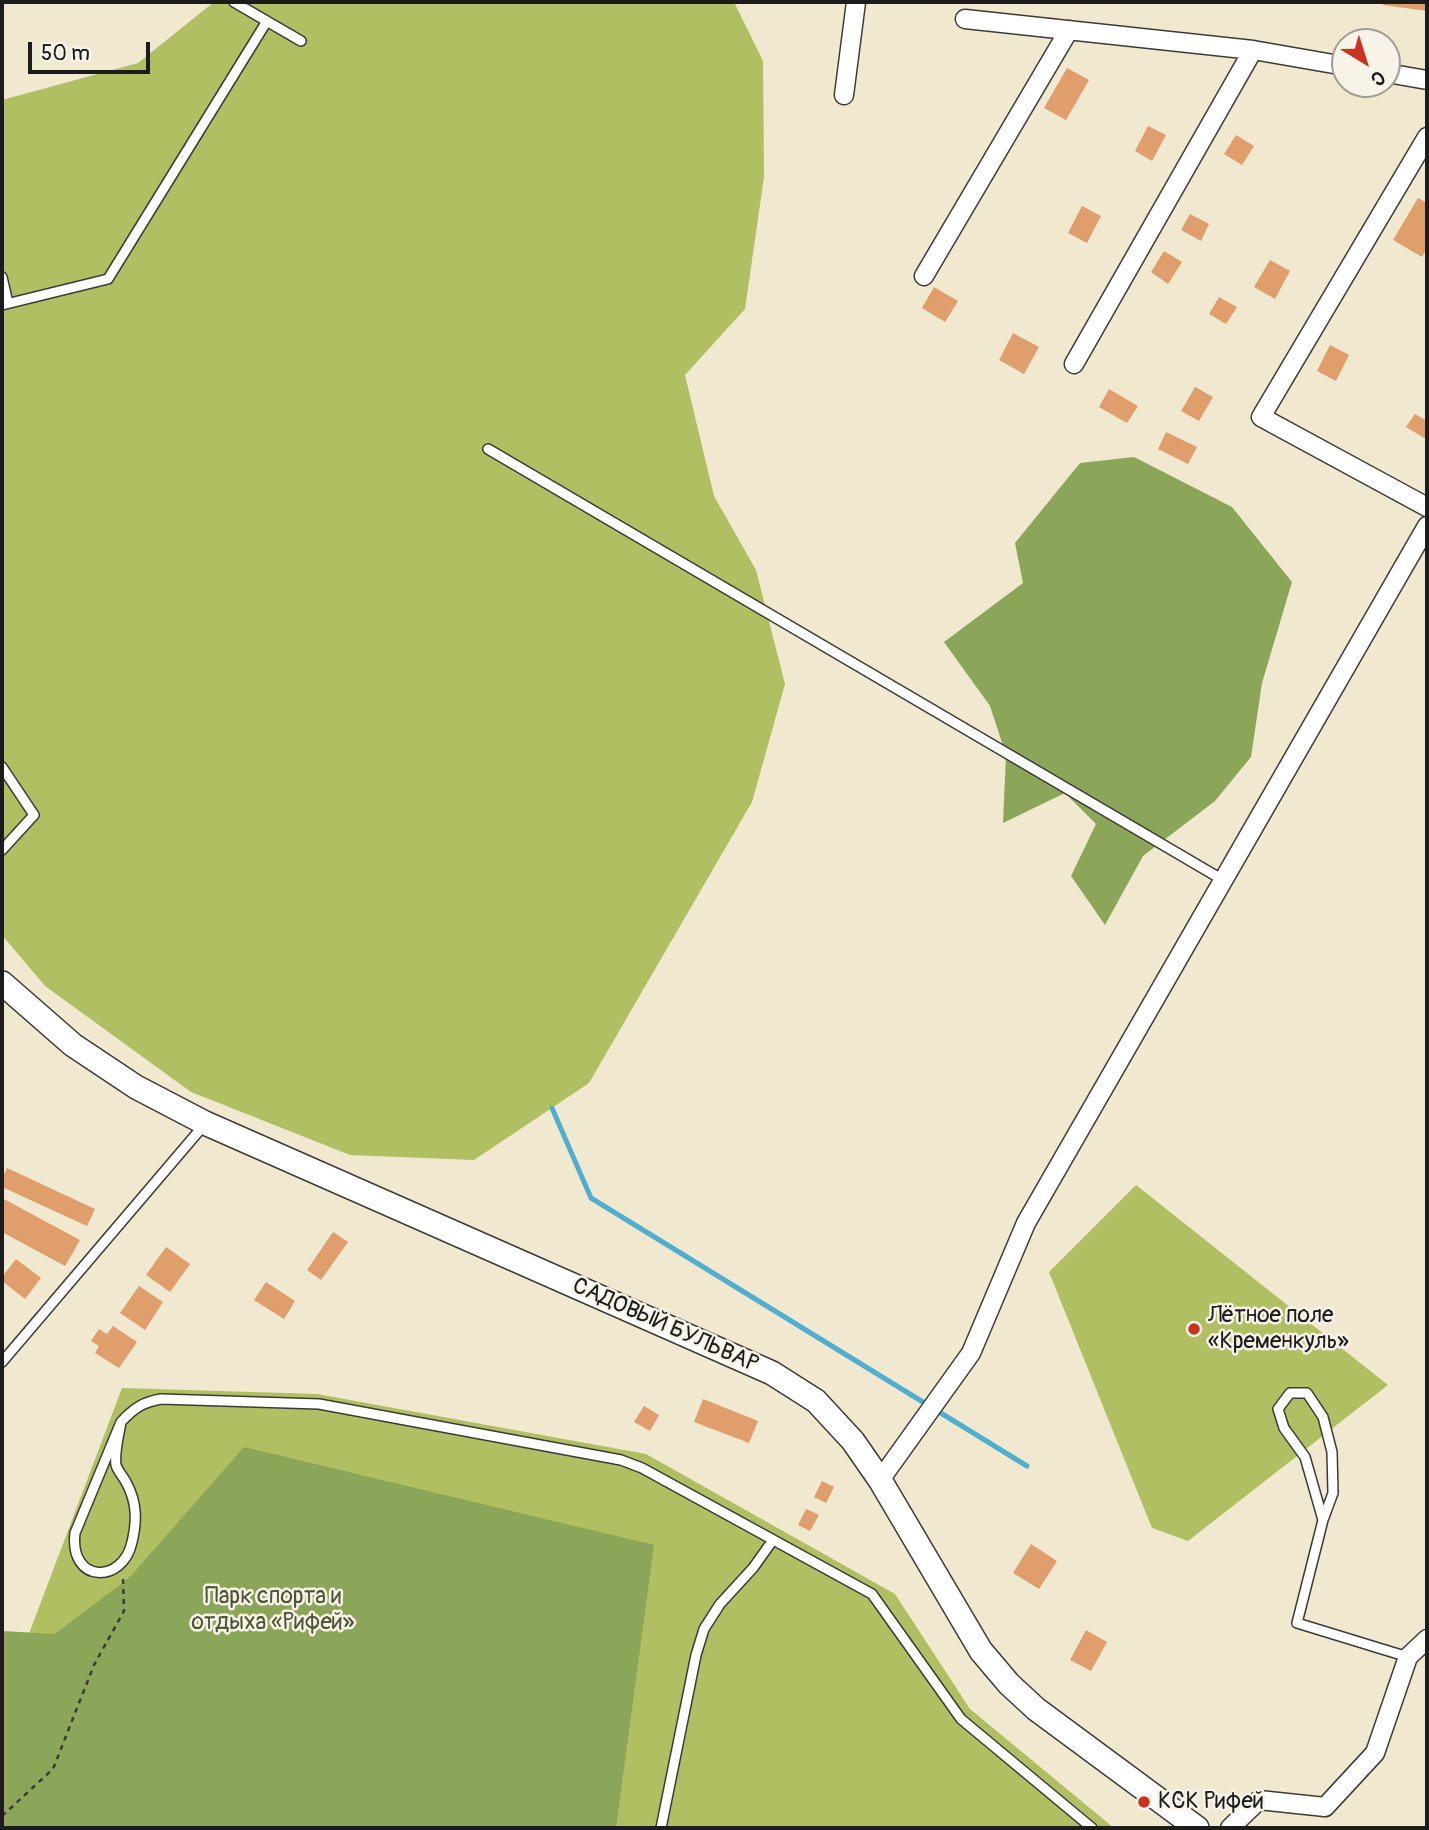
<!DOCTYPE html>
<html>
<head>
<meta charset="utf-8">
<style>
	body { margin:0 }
	#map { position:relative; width:1429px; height:1830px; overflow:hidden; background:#f1e8d0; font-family:Pangolin,sans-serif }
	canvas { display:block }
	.frame { position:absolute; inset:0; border:4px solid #1c1c1c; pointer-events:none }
	.north { position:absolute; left:1331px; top:28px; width:70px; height:70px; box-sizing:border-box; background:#f7f3e8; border:2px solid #9f9d96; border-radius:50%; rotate:142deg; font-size:19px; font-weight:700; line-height:28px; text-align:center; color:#1c1c1c }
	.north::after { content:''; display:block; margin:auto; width:24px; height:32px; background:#c8321e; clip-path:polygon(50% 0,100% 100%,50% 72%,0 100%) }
	.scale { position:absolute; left:28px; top:42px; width:122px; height:32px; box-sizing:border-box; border:4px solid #1c1c1c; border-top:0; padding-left:9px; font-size:21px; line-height:24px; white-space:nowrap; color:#1c1c1c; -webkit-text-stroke:5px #f7f3e8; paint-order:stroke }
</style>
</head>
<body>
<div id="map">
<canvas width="1429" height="1830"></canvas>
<div class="frame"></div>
<div class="north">С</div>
<div class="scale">50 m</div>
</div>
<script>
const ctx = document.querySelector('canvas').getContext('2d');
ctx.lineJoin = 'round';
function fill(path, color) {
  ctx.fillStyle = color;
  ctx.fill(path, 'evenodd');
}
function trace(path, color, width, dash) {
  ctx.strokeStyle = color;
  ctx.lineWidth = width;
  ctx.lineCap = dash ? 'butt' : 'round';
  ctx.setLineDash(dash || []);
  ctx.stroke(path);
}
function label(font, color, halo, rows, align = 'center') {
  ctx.font = font + ' Pangolin,sans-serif';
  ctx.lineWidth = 5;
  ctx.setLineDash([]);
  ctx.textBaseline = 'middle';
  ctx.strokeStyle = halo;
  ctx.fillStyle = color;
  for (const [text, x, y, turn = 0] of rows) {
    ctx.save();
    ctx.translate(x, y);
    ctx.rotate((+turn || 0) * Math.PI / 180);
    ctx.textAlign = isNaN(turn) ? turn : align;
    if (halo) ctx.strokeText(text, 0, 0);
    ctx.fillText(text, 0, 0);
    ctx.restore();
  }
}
const green = new Path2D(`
	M214,2H734L763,61L764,177L745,309L685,375L714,496L756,570L785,684L752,802L589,1083L474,1160L350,1155L191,1092L45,986L2,935V100L138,63Z
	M1136,1185L1388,1385L1188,1541L1152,1528L1049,1272Z
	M122,1388L317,1394L646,1454L895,1594L970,1709L1114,1828H2V1705Z`);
const forest = new Path2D(`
	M1134,457L1232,507L1292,582L1262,683L1251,757L1215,801L1143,856L1105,925L1071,876L1096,824L1065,793L1003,823L1006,755L990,706L944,642L1023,583L1015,543L1080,463Z
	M244,1447L654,1545L616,1828H2V1631L55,1634L130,1577Z`);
const stream = new Path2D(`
	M552,1108L591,1198L1027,1466`);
const building = new Path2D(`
	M1384,2H1427V11L1383,5Z
	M1067,68L1089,80L1066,120L1044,108Z
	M1148,126L1166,135L1152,161L1135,151Z
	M1236,135L1254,146L1242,165L1224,154Z
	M1418,198L1427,203V248L1422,257L1393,240Z
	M1082,206L1101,216L1087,243L1068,233Z
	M1190,214L1209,224L1201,241L1181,230Z
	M1164,251L1182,262L1168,284L1151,272Z
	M1270,260L1290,271L1275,299L1254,287Z
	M934,287L958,301L945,322L922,308Z
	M1219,297L1237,307L1226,324L1209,314Z
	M1013,333L1039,347L1024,374L999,360Z
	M1330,345L1349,355L1336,381L1317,371Z
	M1195,387L1213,397L1199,421L1181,411Z
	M1109,389L1138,406L1127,423L1099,407Z
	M1415,414L1427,421L1426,439L1406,427Z
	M1166,432L1197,447L1188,464L1158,449Z
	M7,1168L95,1209L87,1226L2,1187V1179Z
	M2,1198L80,1240L65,1266L2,1232Z
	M333,1232L348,1242L321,1280L307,1270Z
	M166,1247L190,1264L170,1292L146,1275Z
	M16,1259L41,1278L25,1299L2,1281V1277Z
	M266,1282L295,1301L284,1319L254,1300Z
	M139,1286L163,1302L145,1330L120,1313Z
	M113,1326L137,1342L119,1368L95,1353L99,1346L91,1341L99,1329L107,1334Z
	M703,1399L758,1421L749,1443L694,1422Z
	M644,1406L659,1415L650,1431L634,1422Z
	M822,1481L834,1487L826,1503L814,1497Z
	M806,1509L819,1515L810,1531L798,1525Z
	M1031,1544L1057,1561L1039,1589L1013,1573Z
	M1086,1630L1107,1642L1091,1671L1070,1660Z`);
const path = new Path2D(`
	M2,1816L53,1769L94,1665L124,1611L123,1578`);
const service = new Path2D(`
	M234,2L301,41
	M2,277L8,303
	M2,305L108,279L267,21
	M488,449L1223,880
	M2,767L34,815L2,850
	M2,1362L204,1125
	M121,1422C119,1435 114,1452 116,1465C118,1472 124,1477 127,1484C137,1503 137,1521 132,1542C123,1584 69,1584 75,1533L121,1422C134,1408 143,1402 161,1399L319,1404L621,1460L642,1468L872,1594L961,1719L1092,1828
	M1323,1520L1305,1457L1284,1428L1278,1409L1290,1393H1307L1323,1417L1332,1452L1333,1493L1323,1520L1297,1623L1408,1657
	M661,1828L696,1655L704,1629L720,1604L753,1568L773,1540`);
const minor = new Path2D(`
	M965,19L1253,50L1345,66
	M1387,73L1427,80
	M844,95L856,2
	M1427,137L1261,417L1427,507
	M924,276L1069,30
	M1074,364L1253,50
	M880,1480L971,1353L1026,1223L1427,526
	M1230,1828L1259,1800L1325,1807L1375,1753L1408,1657L1427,1639`);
const tertiary = new Path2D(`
	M2,983L73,1045L136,1087L205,1123L772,1373L816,1401L853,1441L880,1480L981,1651L1009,1684L1036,1709L1197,1828`);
const markers = [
	[1194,1329,7,"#c8321e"],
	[1144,1802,7,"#c8321e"]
];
const poiNames = [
	["Лётное поле",1208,1316],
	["«Кременкуль»",1208,1342],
	["КСК Рифей",1158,1802]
];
const streetNames = [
	["САДОВЫЙ БУЛЬВАР",665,1326,24]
];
const parkNames = [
	["Парк спорта и",273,1597],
	["отдыха «Рифей»",273,1623]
];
fill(green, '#afbf62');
fill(forest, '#8ba658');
trace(stream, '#50afce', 5);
fill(building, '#e09e6d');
trace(service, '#3c3b37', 12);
trace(minor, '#3c3b37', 21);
trace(tertiary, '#3c3b37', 26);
trace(path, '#3c3b37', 2.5, [5, 5]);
trace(service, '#fff', 9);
trace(minor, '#fff', 18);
trace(tertiary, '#fff', 23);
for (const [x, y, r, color] of markers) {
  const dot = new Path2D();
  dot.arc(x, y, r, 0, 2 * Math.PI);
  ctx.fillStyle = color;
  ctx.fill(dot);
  trace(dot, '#f7f3e8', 2.5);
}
label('23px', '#1c1c1c', '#f7f3e8', poiNames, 'left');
label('23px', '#1c1c1c', '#f7f3e8', streetNames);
label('23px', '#4f5534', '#f7f3e8', parkNames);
</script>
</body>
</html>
